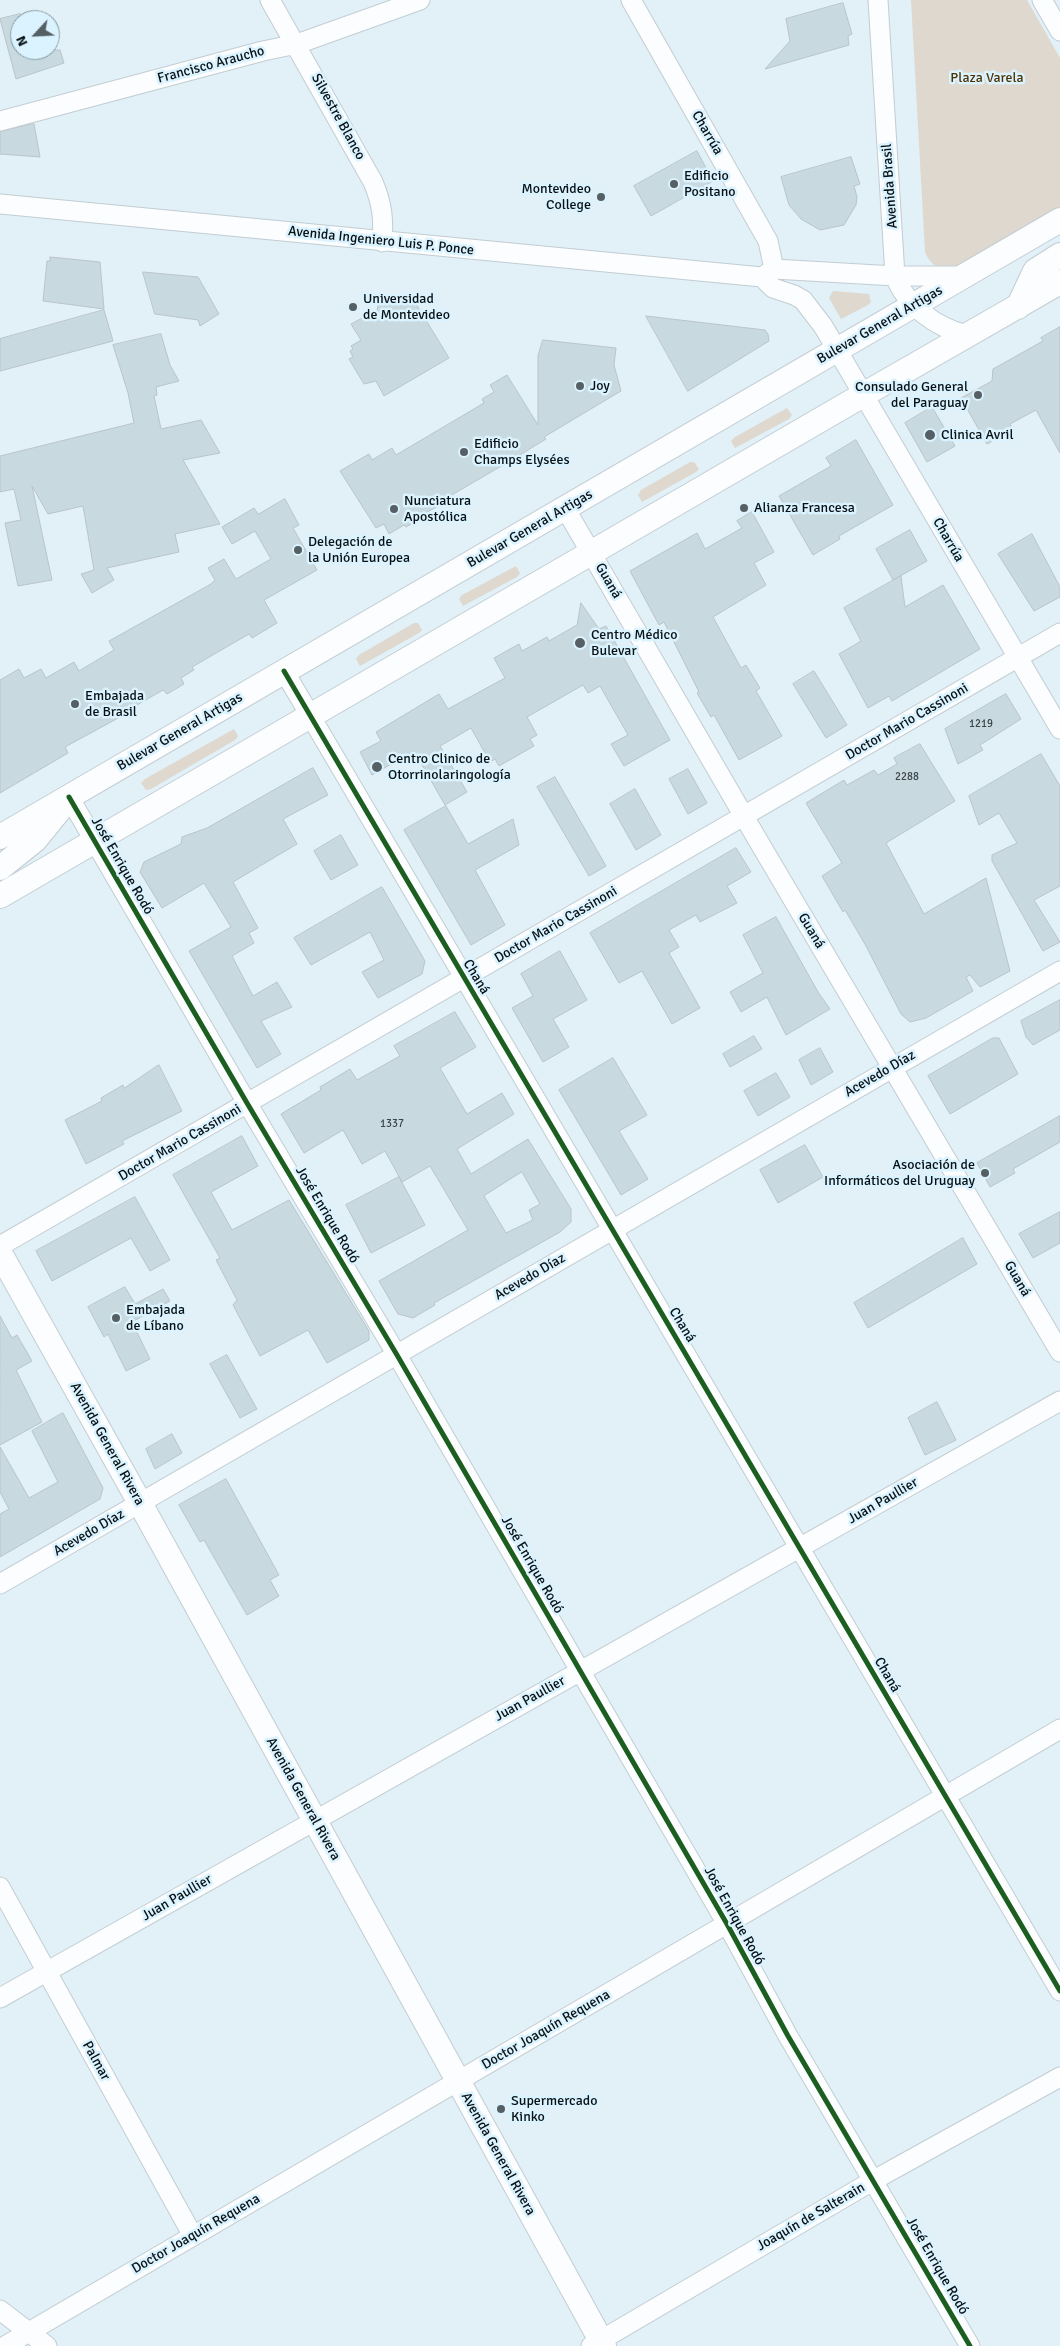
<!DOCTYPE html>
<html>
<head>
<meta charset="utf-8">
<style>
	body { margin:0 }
	#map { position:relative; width:1060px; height:2346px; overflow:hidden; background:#e2f0f7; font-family:Signika,sans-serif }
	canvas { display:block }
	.north { position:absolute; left:10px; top:10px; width:50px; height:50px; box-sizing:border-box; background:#daf3ff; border:1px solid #8699a1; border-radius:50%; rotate:245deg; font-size:14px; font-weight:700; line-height:20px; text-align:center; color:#091115 }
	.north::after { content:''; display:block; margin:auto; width:18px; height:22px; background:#555f64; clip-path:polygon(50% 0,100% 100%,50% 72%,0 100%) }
</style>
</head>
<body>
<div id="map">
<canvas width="1060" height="2346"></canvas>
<div class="north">N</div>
</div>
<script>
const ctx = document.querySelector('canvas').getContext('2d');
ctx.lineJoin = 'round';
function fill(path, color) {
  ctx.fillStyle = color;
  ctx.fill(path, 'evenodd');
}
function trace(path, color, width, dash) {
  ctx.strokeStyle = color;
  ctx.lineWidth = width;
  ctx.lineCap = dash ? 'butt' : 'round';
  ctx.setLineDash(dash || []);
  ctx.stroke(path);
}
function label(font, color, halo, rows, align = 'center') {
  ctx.font = font + ' Signika,sans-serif';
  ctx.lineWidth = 5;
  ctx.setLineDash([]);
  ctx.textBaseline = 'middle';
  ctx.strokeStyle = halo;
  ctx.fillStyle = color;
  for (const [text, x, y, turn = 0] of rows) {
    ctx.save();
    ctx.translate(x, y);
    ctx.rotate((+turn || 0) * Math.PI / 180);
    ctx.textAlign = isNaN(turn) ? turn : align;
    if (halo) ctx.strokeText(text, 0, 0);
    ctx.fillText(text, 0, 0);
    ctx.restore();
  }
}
const green = new Path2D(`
	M911,0H1027L1060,58V207L952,269C938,268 931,266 925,252Z
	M833,291L869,294L871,302L868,305L841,319L829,298Z
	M787,408L792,415L789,419L735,448L731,441L735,437Z
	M690,462H694L699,469L696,472L642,502L638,495L641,490Z
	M516,566L520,573L517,577L463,606L459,599L462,595Z
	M414,623H418L422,630L419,633L360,666L356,659L359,655Z
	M234,729L238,736L235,740L151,789L146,790L141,783L145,779Z`);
const building = new Path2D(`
	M843,3L852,34L848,36L849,45L765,69L790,41L786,19Z
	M20,14V50H60L64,63L16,79L0,19Z
	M34,124L40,157L0,154V132Z
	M697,151L713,181L651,216L634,186Z
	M851,157L860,184L854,186L857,197L856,205L844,225L820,230L801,219L789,205L781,177Z
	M50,257L100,262L104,309L43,301L47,261H50Z
	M143,272L198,277L219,314L200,326L198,320L155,314Z
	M380,294L412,297L449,358L384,396L376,381L364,384L349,359L353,357L350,351L353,349L351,346L361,340L351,324L377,310Z
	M104,310L113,341L0,371V339Z
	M646,316L765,330L768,334L769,341L688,391Z
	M1060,327V453L1036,410L1010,424L1013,430L987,444L961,398L992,381L993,369L1043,341L1041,338Z
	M161,334L170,365L179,381L156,387L157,395L154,396L161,429L201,420L220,453L183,460L220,524L175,534L179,552L107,568L114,580L92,593L81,574L94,570L83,506L48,514L32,486L52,580L18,586L5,523L21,520L14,489L0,492V456L134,423L128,393L113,345Z
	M543,340L616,348L614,365L621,391L544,437L546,439L510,461L438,503V506L424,514L425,516L406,527L404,525L389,534L384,524L376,528L340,471L369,454L372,460L392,448L396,455L484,403L482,399L494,392L490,385L507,375L538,425V356Z
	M932,407L955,446L927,462L905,423Z
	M856,440L893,505L839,536L840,539L813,555L779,496L831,466L826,458Z
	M285,499L299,525L293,528L317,570L264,600L277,623L252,638L249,634L192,667L194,670L181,678L184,684L167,694L163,690L130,709L131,711L65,747L68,753L0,793V680L19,669L24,678L41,669L46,678L74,662L79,671L114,650L109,641L211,584L215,580L208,568L224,559L236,579L271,559L255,531L232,544L222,527L254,508L258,514Z
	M752,512L774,552L754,563L766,585L713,617L741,668L746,665L760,688L756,691L782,736L739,760L714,715L711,717L697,693L699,692L664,622L659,625L630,571L697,533L705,549L742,528L737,521Z
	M910,530L927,561L893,580L876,549Z
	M1032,534L1060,587V597L1034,611L998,554Z
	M901,576L905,607L943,585L980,649L892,701L889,696L868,708L839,654L861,641L844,608Z
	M581,603L599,629L606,626L670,740L624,766L611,744L628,735L600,686L588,693L583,685L527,717L537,735L530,739L534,746L499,766L495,759L490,762L471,728L440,746L467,792L445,805L414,751L372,775L360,752L381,741L376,732L439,694L448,709L505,678L494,658L519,644L522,651L547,637L549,641L577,625Z
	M814,671L847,725L826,738L793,684Z
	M1006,694L1021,719L980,745L983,750L958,764L945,729Z
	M920,744L955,801L886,843L924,914L986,878L1010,971L980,987L970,975L966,977L973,991L926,1018L910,1022L901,1014L866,946L845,910L843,912L822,876L842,863L806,803L844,780L847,785L874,770L878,775L897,764L894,758Z
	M1041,754L1060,786V886L1034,900L1060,942L1043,951L992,861V855L1017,843L999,813L979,825L969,796Z
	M313,768L328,795L283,819L297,844L233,882L258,928L249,933L254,943L232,956L253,996L277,982L292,1007L261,1021L281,1054L257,1068L189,951L231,927L204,883L162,908L140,872L144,862L181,844L182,837L207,828Z
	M688,769L707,803L688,814L669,779Z
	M555,777L606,866L589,876L537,787Z
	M635,789L661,835L636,850L610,804Z
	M446,806L468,844L513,819L519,845L475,870L505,925L471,945L404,830Z
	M341,835L358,865L331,880L314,851Z
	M736,848L751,872L727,886L737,903L700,922L696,915L669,930L679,947L669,953L700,1008L672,1024L642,971L619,983L590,933Z
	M382,887L425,961L422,974L378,998L362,972L384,960L370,932L311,965L294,938Z
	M776,917L818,992L830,1009L786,1035L767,997L741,1012L730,992L763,973L743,935Z
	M560,951L587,1000L553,1019L569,1047L543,1062L512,1008L533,996L521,974Z
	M1060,1000V1030L1033,1045L1026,1037L1021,1021Z
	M455,1012L476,1047L440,1068L467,1114L502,1093L514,1114L457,1149L471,1174L528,1139L571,1209V1222L560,1232L434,1303L435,1305L413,1318L398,1314L379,1281L468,1230L430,1166L402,1182L385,1151L362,1164L343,1130L304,1153L281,1114L321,1090L320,1087L350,1069L357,1080L400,1056L394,1046ZM522,1172L540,1204L529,1210L533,1220L506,1233L484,1196Z
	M754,1036L762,1049L730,1067L723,1054Z
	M993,1038H999L1018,1074L950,1114L928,1076Z
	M820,1048L833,1072L811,1085L799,1060Z
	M613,1058L647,1115L619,1131L648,1179L621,1195L559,1090Z
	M159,1065L182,1111L122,1141L124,1144L86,1164L65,1120L102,1101L101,1098L123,1085L124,1088Z
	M776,1073L790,1097L758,1116L744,1091Z
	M1060,1116V1142L1013,1169L1015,1173L990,1187L977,1163Z
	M242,1136L258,1166L211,1192L232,1230L289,1200L369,1331V1340L327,1363L308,1330L260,1356L233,1305L237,1300L216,1260L220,1258L173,1175Z
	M805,1145L823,1177L778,1203L760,1170Z
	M399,1177L425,1225L371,1253L346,1205Z
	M135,1197L170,1260L150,1271L131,1238L52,1281L36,1251Z
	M1060,1212V1243L1033,1258L1019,1234Z
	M963,1238L977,1264L868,1328L854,1303Z
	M125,1287L135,1304L163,1289L170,1301L132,1322L150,1359L126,1371L108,1334L104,1337L88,1307Z
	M0,1316L12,1338L17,1335L32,1361L16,1370L42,1422L0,1445Z
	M227,1355L257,1409L240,1418L210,1364Z
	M937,1402L956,1440L925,1455L908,1418Z
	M63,1413L103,1488L100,1499L0,1557V1514L9,1509L0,1492V1447L29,1498L58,1482L32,1431Z
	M172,1434L182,1453L155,1469L146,1449Z
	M226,1479L279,1575L270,1580L279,1596L247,1615L204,1540L200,1542L179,1505Z`);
const minor = new Path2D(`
	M270,0L373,182C382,203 384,219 382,242
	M631,0L768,241L774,269
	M878,0L895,276C906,306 936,327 966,335
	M1042,0L1060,31
	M0,121L263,51L297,44L420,0
	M0,204L762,277L774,269L895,276H964
	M762,277L773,288L794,295L803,300L823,326L1060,729
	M565,508L756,837L1060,1352
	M284,671L1060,1991
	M69,797L247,1103L397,1355L727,1924L788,2036L970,2346
	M0,1246L1060,633
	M0,1584L1060,971
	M0,1887L193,2236
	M0,1998L1060,1401
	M0,2310L47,2346
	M5,2346L1060,1729
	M591,2346L874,2180L1060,2077`);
const major = new Path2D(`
	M1018,307L1035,271L1060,255
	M0,837L1060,220
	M0,868L35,840L61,808
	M0,896L863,395L1060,282
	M0,1253L140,1503L604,2346`);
const cycleway = new Path2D(`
	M284,671L1060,1991
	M69,797L247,1103L397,1355L727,1924L788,2036L970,2346`);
const markers = [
	[674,184,5,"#555f64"],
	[601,197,5,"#555f64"],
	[353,307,5,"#555f64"],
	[580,386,5,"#555f64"],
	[978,395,5,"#555f64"],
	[930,435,6,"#555f64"],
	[464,452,5,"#555f64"],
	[744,508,5,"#555f64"],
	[394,509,5,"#555f64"],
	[298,550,5,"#555f64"],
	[580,643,6,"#555f64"],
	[75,704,5,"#555f64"],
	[377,767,6,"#555f64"],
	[985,1173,5,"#555f64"],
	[116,1318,5,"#555f64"],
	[501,2109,5,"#555f64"]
];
const numberNames = [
	["1219",981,724],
	["2288",907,777],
	["1337",392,1124]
];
const streetNames = [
	["Francisco Araucho",211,65,-15],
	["Silvestre Blanco",338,117,61],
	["Charrúa",707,133,60],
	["Avenida Brasil",890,186,-94],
	["Avenida Ingeniero Luis P. Ponce",381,241,6],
	["Bulevar General Artigas",880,325,-30],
	["Bulevar General Artigas",530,529,-30],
	["Charrúa",948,540,60],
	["Guaná",608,581,60],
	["Doctor Mario Cassinoni",907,722,-30],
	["Bulevar General Artigas",180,732,-30],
	["José Enrique Rodó",122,866,60],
	["Doctor Mario Cassinoni",556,925,-30],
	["Guaná",811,931,59],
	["Chaná",476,977,59],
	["Acevedo Díaz",880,1074,-30],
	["Doctor Mario Cassinoni",180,1143,-30],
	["José Enrique Rodó",327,1215,59],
	["Acevedo Díaz",530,1277,-30],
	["Guaná",1017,1279,60],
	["Chaná",682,1325,59],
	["Avenida General Rivera",107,1444,61],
	["Juan Paullier",883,1501,-30],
	["Acevedo Díaz",89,1533,-30],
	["José Enrique Rodó",532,1565,60],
	["Chaná",887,1675,60],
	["Juan Paullier",530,1699,-29],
	["Avenida General Rivera",303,1799,61],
	["Juan Paullier",177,1898,-30],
	["José Enrique Rodó",734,1916,61],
	["Doctor Joaquín Requena",546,2030,-30],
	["Palmar",96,2061,61],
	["Avenida General Rivera",498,2154,61],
	["Joaquín de Salterain",811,2217,-30],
	["Doctor Joaquín Requena",196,2234,-30],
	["José Enrique Rodó",937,2266,60]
];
const parkNames = [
	["Plaza Varela",987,78]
];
const poiNames = [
	["Edificio",684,176],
	["Positano",684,192],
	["Montevideo",591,189,"right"],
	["College",591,205,"right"],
	["Universidad",363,299],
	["de Montevideo",363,315],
	["Joy",590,386],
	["Consulado General",968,387,"right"],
	["del Paraguay",968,403,"right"],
	["Clinica Avril",941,435],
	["Edificio",474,444],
	["Champs Elysées",474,460],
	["Nunciatura",404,501],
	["Apostólica",404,517],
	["Alianza Francesa",754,508],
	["Delegación de",308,542],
	["la Unión Europea",308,558],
	["Centro Médico",591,635],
	["Bulevar",591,651],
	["Embajada",85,696],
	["de Brasil",85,712],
	["Centro Clinico de",388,759],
	["Otorrinolaringología",388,775],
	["Asociación de",975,1165,"right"],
	["Informáticos del Uruguay",975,1181,"right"],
	["Embajada",126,1310],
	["de Líbano",126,1326],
	["Supermercado",511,2101],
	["Kinko",511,2117]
];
fill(green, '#ded8ce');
fill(building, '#c8d9e0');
trace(building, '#b9c4c9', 1);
trace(minor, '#c2cdd3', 21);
trace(major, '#c2cdd3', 26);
trace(minor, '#fbfdfe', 19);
trace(major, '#fbfdfe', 24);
trace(cycleway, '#1b5e20', 5);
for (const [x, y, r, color] of markers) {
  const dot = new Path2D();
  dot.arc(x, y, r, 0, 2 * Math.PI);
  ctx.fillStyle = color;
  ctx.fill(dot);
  trace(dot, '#daf3ff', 2);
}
label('11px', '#3b454a', null, numberNames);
label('14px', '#091115', '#daf3ff', streetNames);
label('14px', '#4f3202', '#daf3ff', parkNames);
label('14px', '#091115', '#daf3ff', poiNames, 'left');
</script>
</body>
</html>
